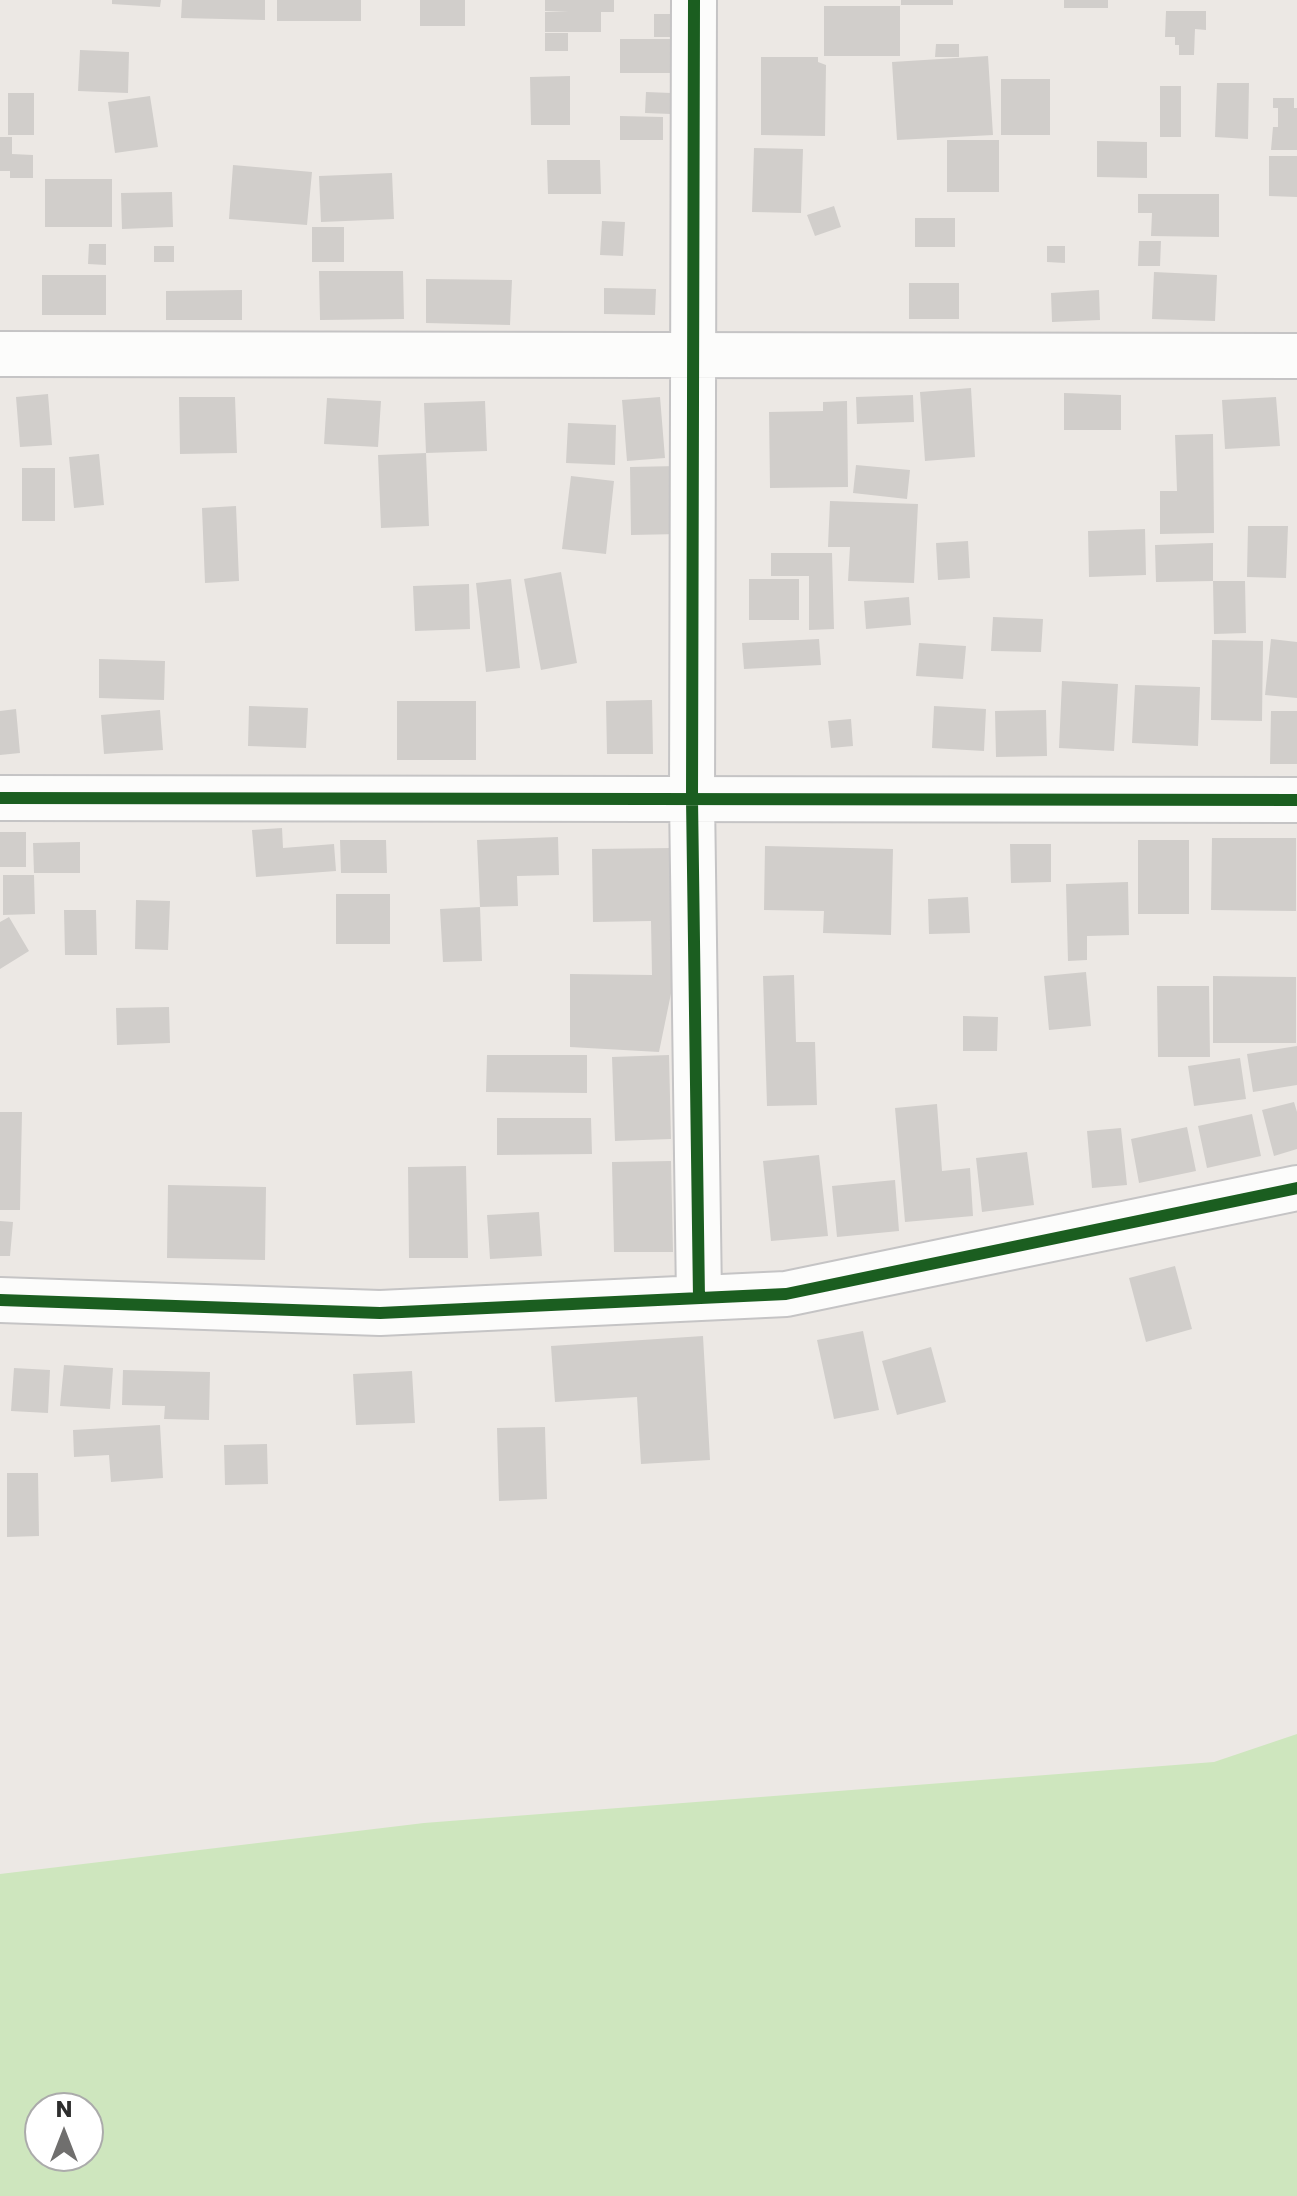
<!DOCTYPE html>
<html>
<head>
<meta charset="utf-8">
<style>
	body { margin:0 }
	#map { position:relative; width:1297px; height:2196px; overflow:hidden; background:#ece8e4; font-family:Poppins,sans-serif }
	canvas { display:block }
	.north { position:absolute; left:24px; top:2092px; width:80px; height:80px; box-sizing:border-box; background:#fff; border:2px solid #ababab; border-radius:50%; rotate:0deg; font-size:22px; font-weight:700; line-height:32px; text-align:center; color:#2e2e2e }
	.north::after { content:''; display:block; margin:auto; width:28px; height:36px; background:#706f6e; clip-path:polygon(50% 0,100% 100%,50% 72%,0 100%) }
</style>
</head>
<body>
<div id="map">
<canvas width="1297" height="2196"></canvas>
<div class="north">N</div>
</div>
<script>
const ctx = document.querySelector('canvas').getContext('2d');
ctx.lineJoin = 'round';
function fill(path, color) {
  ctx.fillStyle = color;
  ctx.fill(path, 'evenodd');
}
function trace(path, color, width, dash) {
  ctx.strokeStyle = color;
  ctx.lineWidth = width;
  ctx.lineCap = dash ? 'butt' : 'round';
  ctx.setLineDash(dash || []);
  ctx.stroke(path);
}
const green = new Path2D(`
	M1297,1734V2196H0V1874L424,1823L1214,1762ZM40,2108H88V2156H40Z`);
const building = new Path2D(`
	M112,0H161L160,7L112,4Z
	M182,0H265V20L181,18Z
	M277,0H361V21H277Z
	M420,0H465V26H420Z
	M545,0H614V12H601V32H545V12L569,11H545Z
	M901,0H953V5H901Z
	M1064,0H1108V8H1064Z
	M824,6H900V56H824Z
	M1166,11H1206V30L1195,29L1194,55H1179V45H1175V37H1165Z
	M654,14H673V37H654Z
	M545,33H568V51H545Z
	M620,39H673V73H620Z
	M936,44H959V57H935Z
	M80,50L129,52L128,93L78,91Z
	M988,56L993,135L897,140L892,62Z
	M761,57H818V62L826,65L825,136L761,135Z
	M570,76V125H531L530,77Z
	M1001,79H1050V135H1001Z
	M1217,83H1249L1248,139L1215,137Z
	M1160,86H1181V137H1160Z
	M646,92L671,93V114L645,113Z
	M8,93H34V135H8Z
	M150,96L158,147L115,153L108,102Z
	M1273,98H1294V108H1297V150H1271L1273,127H1278V108H1273Z
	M620,116L663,117V140H620Z
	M0,137H12V154L33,155V178H10V171H0Z
	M947,140H999V192H947Z
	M1097,141L1147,142V178L1097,177Z
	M754,148L803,149L801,213L752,212Z
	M1269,156H1297V197L1269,196Z
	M547,160H600L601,194H548Z
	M233,165L312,172L307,225L229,219Z
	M392,173L394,219L321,222L319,176Z
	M45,179H112V227H45Z
	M172,192L173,227L122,229L121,193Z
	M1138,194H1219V237L1151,236L1152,213H1138Z
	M834,206L841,227L815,236L807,215Z
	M915,218H955V247H915Z
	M602,221L625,222L623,256L600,255Z
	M312,227H344V262H312Z
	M1139,241H1161L1160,266H1138Z
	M89,244H106V265L88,264Z
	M154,246H174V262H154Z
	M1047,246H1065V263L1047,262Z
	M319,271H403L404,319L320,320Z
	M1154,272L1217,275L1215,321L1152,319Z
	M42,275H106V315H42Z
	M426,279L512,280L510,325L426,323Z
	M909,283H959V319H909Z
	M604,288L656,289L655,315L604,314Z
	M242,290V320H166V291Z
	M1099,290L1100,320L1052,322L1051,293Z
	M971,388L975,457L925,461L920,392Z
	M1064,393L1121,395V430H1064Z
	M48,394L52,445L20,447L16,397Z
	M913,395L914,422L857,424L856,397Z
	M179,397H235L237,453L180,454Z
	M660,397L665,458L627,461L622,400Z
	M1276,397L1280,446L1225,449L1222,400Z
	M327,398L381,401L378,447L324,444Z
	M485,401L487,451L426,453L424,403Z
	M847,401L848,487L770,488L769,412L823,411V402Z
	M568,423L616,425L615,465L566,463Z
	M1213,434L1214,533L1160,534V491H1177L1175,435Z
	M426,453L429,526L381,528L378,455Z
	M99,454L104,505L74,508L69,457Z
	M856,465L910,470L907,499L853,493Z
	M677,466L679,534L631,535L630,467Z
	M22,468H55V521H22Z
	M571,476L614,481L606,554L562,549Z
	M830,501L918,504L914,583L848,581L850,547H828Z
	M236,506L239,581L205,583L202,508Z
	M1248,526H1288L1286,578L1247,577Z
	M1145,529L1146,575L1089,577L1088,531Z
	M968,541L970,578L938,580L936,543Z
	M1213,543V581L1156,582L1155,545Z
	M771,553H832L834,629L809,630V576H771Z
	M561,572L577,663L541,670L524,579Z
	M511,579L520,668L486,672L476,583Z
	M749,579H799V620H749Z
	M1213,581H1245L1246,633L1214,634Z
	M469,584L470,629L415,631L413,586Z
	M909,597L911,625L866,629L864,601Z
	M993,617L1043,619L1041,652L991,651Z
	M819,639L821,665L744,669L742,643Z
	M1271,639L1297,642V698L1265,695Z
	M1212,640L1263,641L1262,721L1211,720Z
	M919,643L966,646L963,679L916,676Z
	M99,659L165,661L164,700L99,698Z
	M1062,681L1118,684L1114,751L1059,748Z
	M1135,685L1200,687L1198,746L1132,743Z
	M652,700L653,754H607L606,701Z
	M397,701H476V760H397Z
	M249,706L308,708L306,748L248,746Z
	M934,706L986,709L984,751L932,748Z
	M16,709L20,753L0,755V711Z
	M160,710L163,750L104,754L101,715Z
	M1046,710L1047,756L996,757L995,711Z
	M1271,711H1297V764H1270Z
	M851,719L853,746L831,748L828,721Z
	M282,828L283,848L334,844L336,871L256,877L252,830Z
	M0,832H26V867H0Z
	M558,837L559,875L517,876L518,906L480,907L477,840Z
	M1212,838H1296V911L1211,910Z
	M340,840H386L387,873H341Z
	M1138,840H1189V914H1138Z
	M80,842V873H34L33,843Z
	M1010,844H1051V882L1011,883Z
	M765,846L893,849L891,935L823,933L824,911L764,910Z
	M673,848L675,974L659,1052L570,1047V974L652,975L651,921L593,922L592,849Z
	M3,875H34L35,914L3,915Z
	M1128,882L1129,935L1087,936V960L1068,961L1066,884Z
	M336,894H390V944H336Z
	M968,897L970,933L929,934L928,899Z
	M136,900L170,901L168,950L135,949Z
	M480,907L482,961L443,962L440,909Z
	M64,910H96L97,955H65Z
	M9,917L29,951L0,969V922Z
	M1086,972L1091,1026L1049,1030L1044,976Z
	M794,975L796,1042H815L817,1105L767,1106L763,976Z
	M1213,976L1296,977V1043H1213Z
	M1157,986H1209L1210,1057H1158Z
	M169,1007L170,1043L117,1045L116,1008Z
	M963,1016L998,1017L997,1051H963Z
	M1297,1046V1085L1253,1092L1247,1054Z
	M487,1055H587V1093L486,1092Z
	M669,1055L671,1139L615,1141L612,1057Z
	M1240,1058L1246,1099L1194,1106L1188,1066Z
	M1294,1102L1297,1112V1149L1274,1156L1262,1110Z
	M937,1104L942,1171L970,1168L973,1216L905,1222L895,1108Z
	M0,1112H22L20,1210H0Z
	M1252,1114L1261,1156L1207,1168L1198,1126Z
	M497,1118H591L592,1154L497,1155Z
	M1187,1127L1196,1171L1139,1183L1131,1139Z
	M1121,1128L1127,1185L1092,1188L1087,1131Z
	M1027,1152L1034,1205L982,1212L976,1158Z
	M819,1155L828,1236L771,1241L763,1161Z
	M671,1161L673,1252H614L612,1162Z
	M466,1166L468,1258H409L408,1167Z
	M895,1180L899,1231L837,1237L832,1186Z
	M168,1185L266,1187L265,1260L167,1258Z
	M539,1212L542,1256L490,1259L487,1215Z
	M0,1221L13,1222L10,1256H0Z
	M1175,1266L1192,1329L1146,1342L1129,1278Z
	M863,1331L879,1410L834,1419L817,1340Z
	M703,1336L710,1460L641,1464L637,1397L555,1402L551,1346Z
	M931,1347L946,1402L897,1415L882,1361Z
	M64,1365L113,1368L110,1409L60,1406Z
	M14,1368L50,1370L48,1413L11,1411Z
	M123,1370L210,1372L209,1420L164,1419L165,1406L122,1405Z
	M412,1371L415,1423L356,1425L353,1374Z
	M160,1425L163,1478L111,1482L109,1455L74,1457L73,1430Z
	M545,1427L547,1499L499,1501L497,1428Z
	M267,1444L268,1484L225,1485L224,1445Z
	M7,1473H38L39,1536L7,1537Z`);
const minor = new Path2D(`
	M694,0L692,799L699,1298
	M0,354L1297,356
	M0,798L1297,800
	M0,1300L380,1313L786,1294L1297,1188`);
const cycleway = new Path2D(`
	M694,0L692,799L699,1298
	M0,798L1297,800
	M0,1300L380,1313L786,1294L1297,1188`);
fill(green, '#cee6be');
fill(building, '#d1cecb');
trace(minor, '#c5c4c5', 48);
trace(minor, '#fcfcfb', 44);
trace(cycleway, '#1b5e20', 12);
</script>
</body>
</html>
